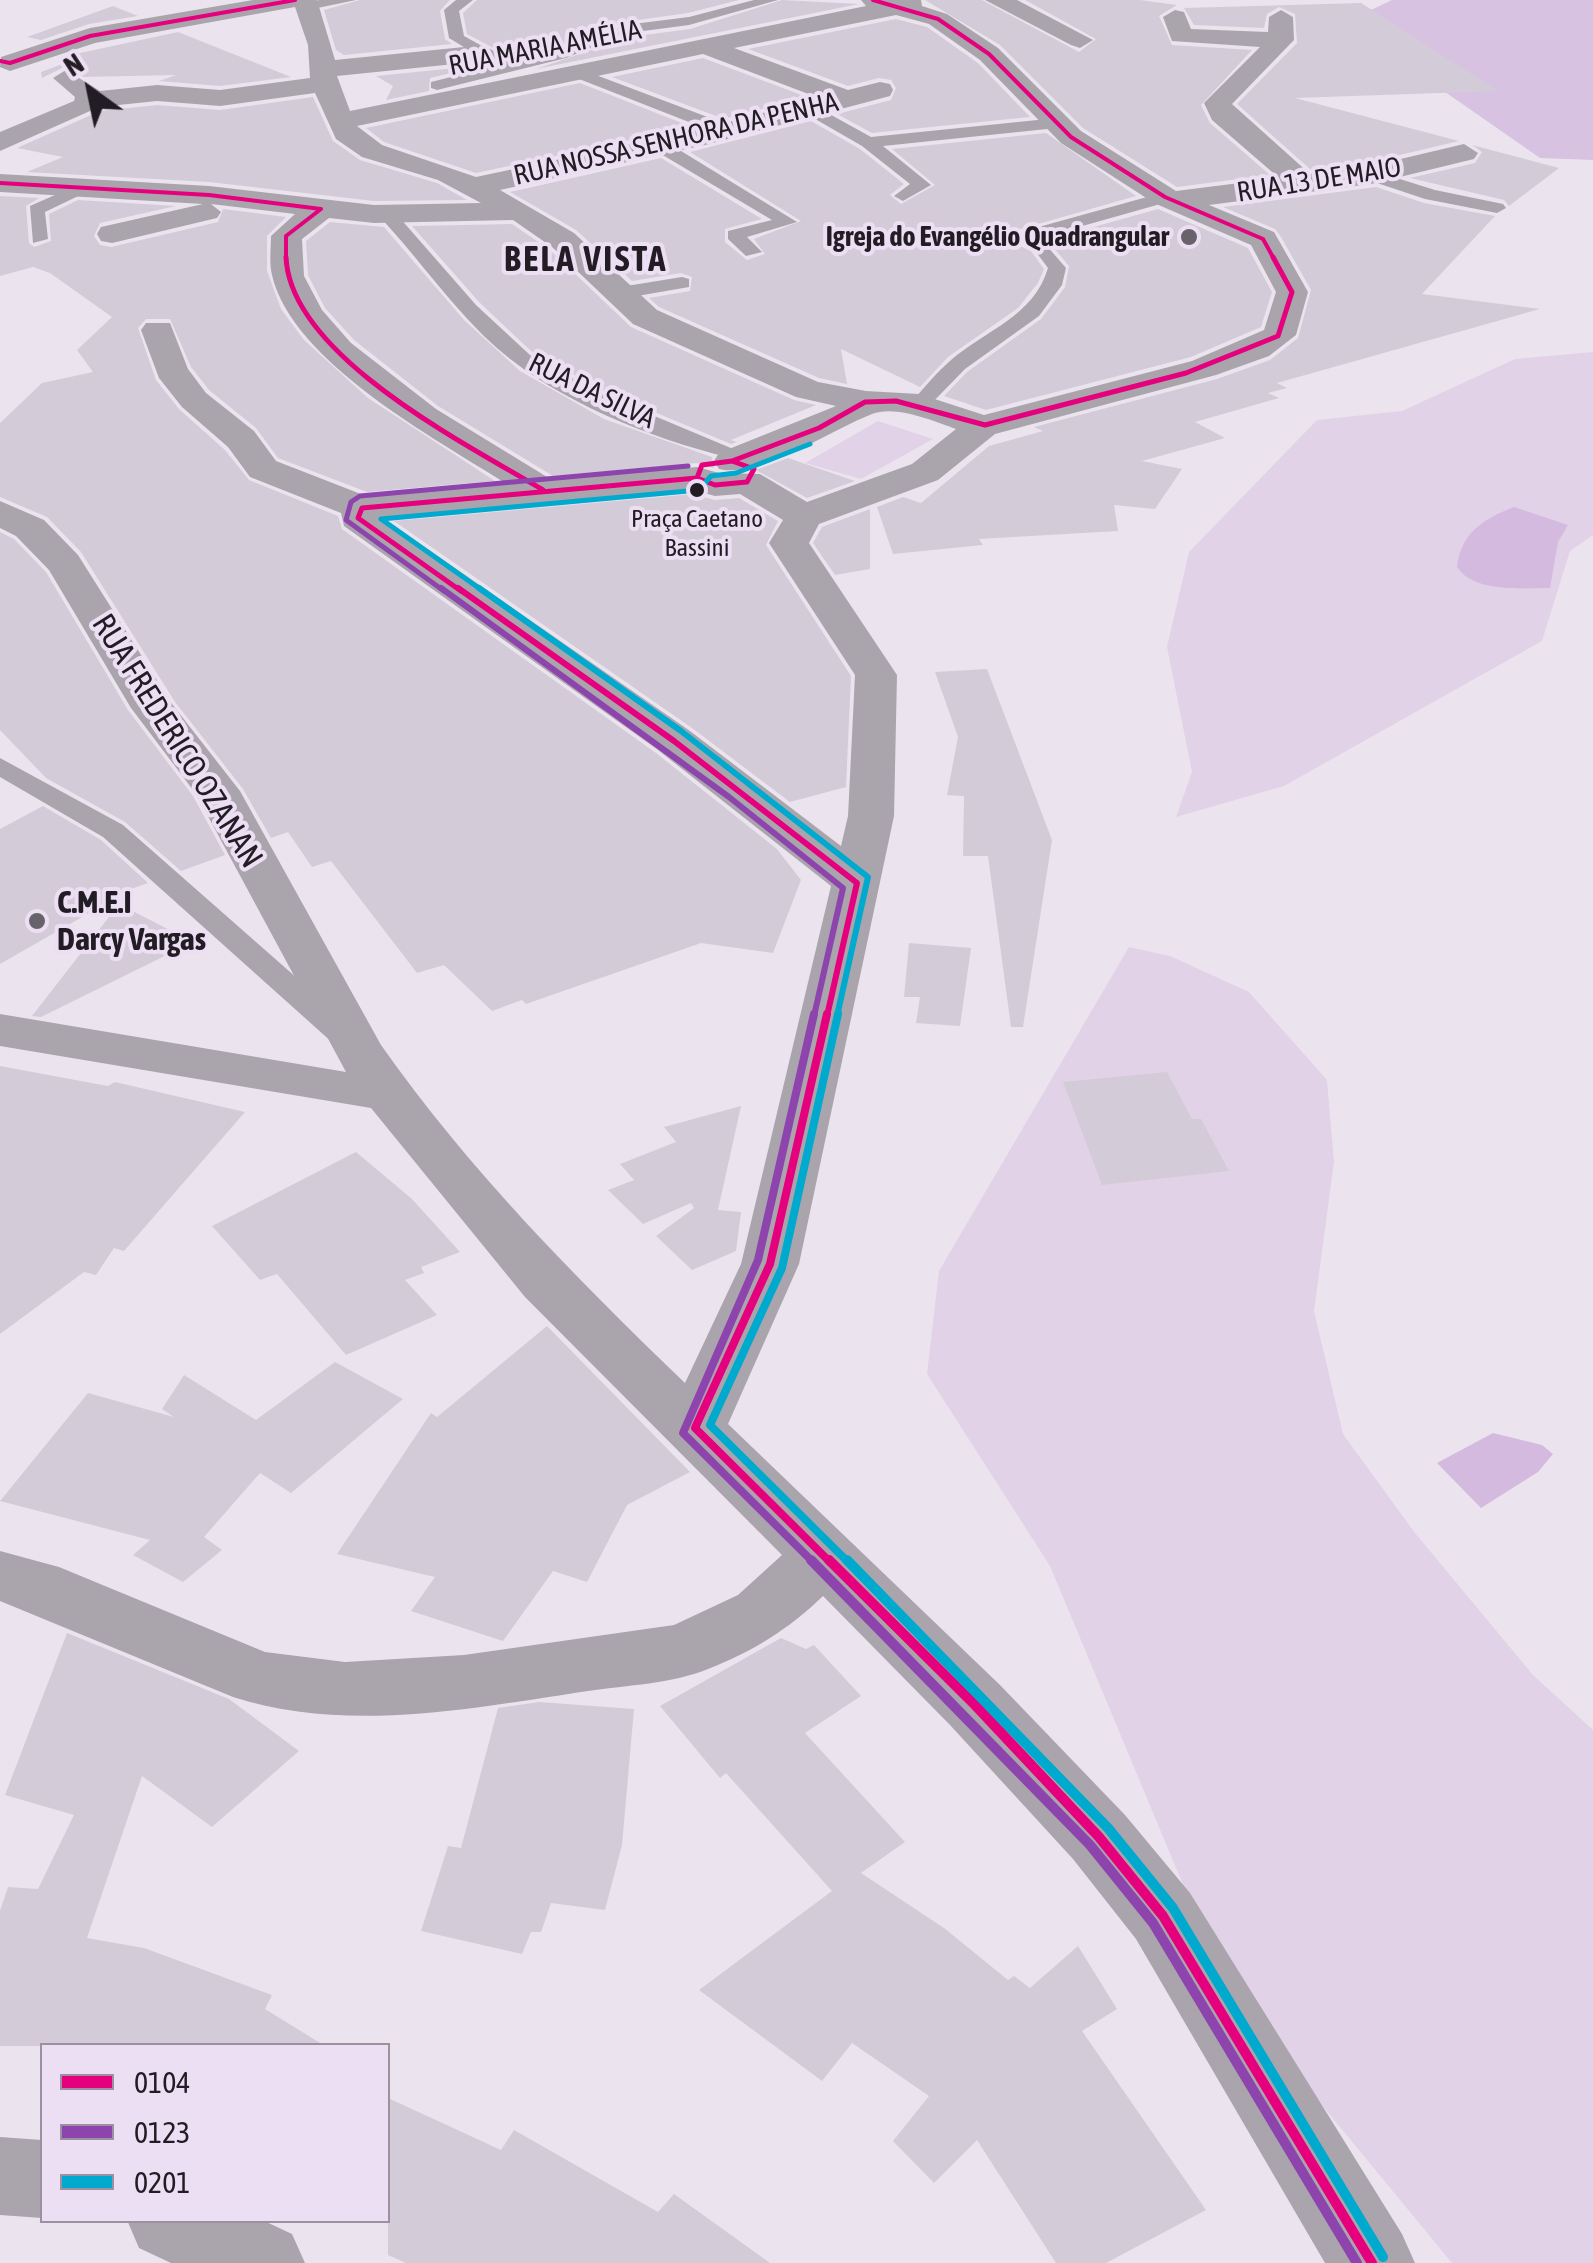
<!DOCTYPE html>
<html>
<head>
<meta charset="utf-8">
<style>
	body { margin:0 }
	#map { position:relative; width:1593px; height:2263px; overflow:hidden; background:#ebe4ee; font-family:"Asap Condensed",sans-serif }
	canvas { display:block }
	.legend { position:absolute; left:40px; top:2043px; width:350px; height:180px; box-sizing:border-box; background:#eddff3; border:2px solid #9c91a0; margin:0; padding:12px 18px; list-style:none; font-size:30px; color:#221d24 }
	.legend li { display:flex; align-items:center; gap:20px; height:50px }
	.legend b { width:50px; border:2px solid #9c91a0 }
	.north { position:absolute; left:40px; top:40px; width:100px; height:100px; -webkit-text-stroke:8px #eddff3; paint-order:stroke; rotate:327deg; font-size:28px; font-weight:700; line-height:40px; text-align:center; color:#221d24 }
	.north::after { content:''; display:block; margin:auto; width:35px; height:45px; background:#221d24; clip-path:polygon(50% 0,100% 100%,50% 72%,0 100%) }
</style>
</head>
<body>
<div id="map">
<canvas width="1593" height="2263"></canvas>
<ul class="legend">
<li><b style="height:12px;background:#e5007d"></b>0104</li>
<li><b style="height:12px;background:#8e44ad"></b>0123</li>
<li><b style="height:12px;background:#00a9ce"></b>0201</li>
</ul>
<div class="north">N</div>
</div>
<script>
const ctx = document.querySelector('canvas').getContext('2d');
ctx.lineJoin = 'round';
function fill(path, color) {
  ctx.fillStyle = color;
  ctx.fill(path, 'evenodd');
}
function trace(path, color, width, dash) {
  ctx.strokeStyle = color;
  ctx.lineWidth = width;
  ctx.lineCap = dash ? 'butt' : 'round';
  ctx.setLineDash(dash || []);
  ctx.stroke(path);
}
function label(font, color, halo, rows, align = 'center') {
  ctx.font = font + ' "Asap Condensed",sans-serif';
  ctx.lineWidth = 8;
  ctx.setLineDash([]);
  ctx.textBaseline = 'middle';
  ctx.strokeStyle = halo;
  ctx.fillStyle = color;
  for (const [text, x, y, turn = 0] of rows) {
    ctx.save();
    ctx.translate(x, y);
    ctx.rotate((+turn || 0) * Math.PI / 180);
    ctx.textAlign = isNaN(turn) ? turn : align;
    if (halo) ctx.strokeText(text, 0, 0);
    ctx.fillText(text, 0, 0);
    ctx.restore();
  }
}
const green = new Path2D(`
	M1593,352V535L1570,551L1542,641L1284,786L1176,817L1192,772L1167,647L1189,552L1317,420L1402,411L1515,359Z
	M878,421L933,439L861,479L805,463Z
	M1129,947L1170,956L1249,992L1327,1080L1334,1162L1314,1311L1343,1434L1415,1533L1533,1675L1593,1730V2263H1452L1227,1990L1050,1566L927,1374L939,1271Z`);
const forest = new Path2D(`
	M1392,0H1593V160L1540,158L1438,87L1347,14L1373,9Z`);
const water = new Path2D(`
	M1514,507L1568,525L1558,542L1550,588C1522,588 1474,593 1457,567C1461,533 1483,519 1514,507Z
	M1493,1433L1542,1445L1553,1454L1538,1472L1481,1508L1437,1463Z`);
const building = new Path2D(`
	M360,0H450L440,11L445,39L452,44L344,55L336,50L324,10Z
	M477,0H739L688,13L624,22L555,48L512,58L467,34L463,13Z
	M782,0L859,4L536,69L629,37L690,29Z
	M925,0H982L1079,52L1096,39L1025,0H1140L1177,5L1159,16L1172,45L1252,50L1201,105L1210,123L1270,175L1177,187L1083,128L1000,45Z
	M1361,3L1498,91L1295,98L1459,141L1370,162L1311,170L1237,104L1297,43L1295,14L1279,7L1267,14L1264,28L1194,25L1184,8Z
	M113,6L138,16L89,24L41,40L27,37Z
	M896,19L927,27L978,63L1030,117L872,133L837,114L891,100L896,88L891,80L879,78L848,86L748,49Z
	M178,32L291,77L220,86L159,81L176,75L84,77L64,67L42,78L41,72L78,58L66,56Z
	M703,58L807,97L724,119L612,77Z
	M485,65L430,78L429,91L386,100L393,86L376,76Z
	M580,83L692,127L476,173L384,142L366,128Z
	M313,97L333,141L360,160L437,183L467,200L374,201L209,182L27,172L63,157L17,148L100,111L157,105L220,110Z
	M811,121L860,149L904,184L890,195L901,204L935,185L892,149L1046,133L1136,196L1014,231L1016,244L1031,251L1044,269L1038,283L1018,308L948,357L920,387L841,349L847,384L819,378L659,307L649,298L690,291L692,277L681,273L632,281L576,230L510,192L661,158L762,219L725,229V242L747,260L765,254L754,239L801,221L690,152Z
	M1472,145L1559,168L1509,206L1504,200L1410,178L1475,163L1482,152Z
	M1376,187L1424,203L1495,216L1422,294L1540,309L1277,383L1287,388L1268,393L1279,398L1195,422L1225,438L1142,461L1182,469L1155,509L1114,505L1118,531L979,539L983,545L893,554L877,507L903,497L921,503L989,446L1043,431L1034,427L1217,379L1270,360L1298,338L1311,290L1281,237L1275,229L1223,207Z
	M0,196L39,198L26,206L29,243L34,247L51,241L49,214L78,200L176,206L100,223L94,236L100,245L111,247L218,222L223,209L286,217L267,236V271L281,309L304,340L368,398L495,481L367,492L278,458L256,428L209,390L191,367L170,319H146L138,328L156,380L179,409L225,450L249,480L338,516L342,529L656,753L777,849L801,880L773,953L701,943L526,1004L522,1000L492,1011L444,965L417,973L331,861L312,867L288,832L271,838L243,789L175,702L81,552L47,517L0,497V423L42,383L93,372L77,350L112,317L50,273L33,267L0,276Z
	M1158,209L1248,248L1272,292L1261,327L1191,357L986,410L944,396L967,372L1041,319L1065,287L1069,266L1047,240Z
	M330,222L384,227L464,320L520,371L604,419L712,457L714,468L697,463L553,476L438,406L354,340L325,308L308,275L306,241Z
	M512,224L550,250L631,327L794,400L816,405L731,440L737,442L731,444L604,391L532,352L479,302L412,226Z
	M788,458L855,481L807,498L756,470Z
	M693,494L715,500L739,498L778,521L766,545L851,676L846,787L790,802L692,728L394,521Z
	M870,509V569L835,575L813,543L822,527Z
	M0,532L14,539L46,572L128,710L193,796L225,855L181,871L125,822L46,778L0,730Z
	M987,669L1052,840L1023,1027H1011L988,856H963L964,796L947,795L958,737L935,672Z
	M43,806L101,840L148,883L108,897L112,900L0,964V829Z
	M119,904L193,942L41,1017L32,1016Z
	M909,943L971,948L960,1026L916,1023L920,997H904Z
	M0,1066L108,1086L115,1082L245,1112L124,1251L114,1248L96,1275L84,1272L0,1334Z
	M1167,1072L1192,1119H1201L1229,1171L1102,1185L1063,1082Z
	M741,1106L718,1210L741,1212L736,1251L692,1270L656,1236L694,1208L691,1203L643,1224L608,1190L634,1180L620,1164L676,1142L664,1127Z
	M356,1152L412,1199L460,1252L421,1267L424,1273L405,1280L437,1315L346,1355L277,1274L260,1280L212,1226Z
	M547,1326L690,1472L627,1505L587,1582L553,1571L503,1641L411,1611L435,1577L337,1554L431,1413L437,1417Z
	M335,1362L403,1399L291,1493L260,1473L204,1537L222,1550L183,1582L133,1555L150,1540L0,1501L88,1393L174,1417L162,1409L184,1375L256,1420Z
	M67,1633L229,1699L299,1751L212,1827L142,1776L87,1938L144,1948L272,1995L265,2009L325,2046H0V1911L8,1887L38,1889L74,1815L5,1795Z
	M781,1638L806,1649L814,1645L861,1696L805,1733L905,1842L861,1873L944,1928L1008,1980L1014,1976L1030,1988L1078,1946L1117,2009L1082,2031L1206,2210L1106,2263H1056L977,2140L934,2183L893,2141L929,2096L852,2043L822,2081L699,1990L832,1891L726,1773L720,1778L660,1706Z
	M539,1702L634,1709L622,1845L605,1910L551,1903L541,1932H531L522,1954L421,1931L448,1846L461,1848L498,1708Z
	M388,2098L501,2150L514,2130L658,2212L674,2194L770,2263H406L388,2255Z`);
const service = new Path2D(`
	M356,0L308,10L301,6L319,0Z
	M456,0H473L459,11L464,36L511,62L556,52L625,25L689,17L754,0H778L689,25L628,33L566,58L437,90L431,88V82L495,66L449,38L444,10Z
	M580,69L734,127L736,131L722,135L574,77L572,74Z
	M803,106H815L871,137L1057,118L1065,123L1057,128L883,146L931,185L903,201L894,196L910,184L862,146L803,112Z
	M656,143H668L797,222L747,237L762,252L746,256L728,239V231L772,220L656,151Z
	M1371,170L1435,190L1503,204L1506,208L1497,213L1425,199L1365,179V171Z
	M82,183L97,187L45,212L48,239L33,243L30,206Z
	M1165,192L1171,193V201L1040,238L1066,268L1062,285L1039,316L965,369L926,409H912V401C925,387 937,372 951,360C986,330 1034,316 1048,268L1033,248L1017,241V233Z
	M380,209H392L476,305L530,355L602,394L738,451L727,457C650,438 558,401 498,349C454,310 420,260 380,217Z
	M682,277L689,279V287L620,299L610,293L620,287Z
	M0,758L123,825L356,1030L360,1037L356,1044H334L103,837L0,777Z`);
const minor = new Path2D(`
	M253,0H317L335,60L484,45L497,53L484,61L337,76L350,111L866,6L861,0H921L922,6L947,14L998,48L1081,131L1176,191L1279,178L1212,120L1204,103L1260,47L1172,41L1163,17L1175,10L1184,12L1191,29L1268,32L1269,17L1281,10L1293,17L1294,40L1232,104L1310,174L1371,166L1464,144L1478,153L1474,159L1371,184L1209,205L1274,232L1278,239L1308,292L1296,335L1269,356L1216,375L995,434L938,480L819,524L809,543L897,675L894,816L799,1264L728,1424L1000,1685L1125,1815L1190,1893L1402,2234L1415,2263H1325L1136,1939L1073,1859L950,1725L823,1596C789,1629 752,1652 708,1669C671,1684 628,1685 588,1691C473,1708 347,1734 233,1697L0,1601V1551L59,1567L265,1652L345,1662L464,1655L674,1625L738,1595L782,1555L525,1297L371,1108L0,1046V1014L346,1072L196,794L131,708L49,570L16,536L0,528V501L44,520L78,555L172,704L240,791L381,1045C468,1169 576,1278 685,1383L741,1264L831,886L658,750L344,526L341,513L250,477L228,447L182,407L159,378L141,330L146,323H170L188,369L206,393L254,431L276,461L366,496L507,484C436,439 292,362 272,275C269,263 271,248 271,236L295,214L211,204L221,212L217,218L112,243L101,241L97,234L101,227L203,204L0,192V174L209,186L374,205L481,203L438,180L362,157L336,139L315,93L220,106L157,101L99,107L0,151V132L74,101L75,97L53,78L66,70L100,91L157,85L220,90L310,78L308,45L295,7L95,43L10,71L0,67L1,57L90,28ZM896,15L929,24L980,60L1061,143L1154,203L1251,245L1276,292L1264,330L1192,361L984,415L919,394L866,391L818,382L657,310L574,233L500,190L709,144L890,96L893,90L890,84L880,82L848,90L734,48ZM703,54L819,98L706,128L476,177L382,145L357,126ZM329,218L374,223L513,220L552,247L633,324L796,397L836,406L719,453L714,461L719,469C759,479 833,429 872,414C896,405 933,421 956,429L912,464L807,502L760,474L719,473L697,467L552,480L436,409L351,343L322,310L304,276L302,239ZM693,490L715,496L740,494L783,520L769,543L855,675L848,816L841,846L690,731L383,518Z
	M985,0H1017L1093,40L1080,48L1071,45Z
	M0,2137L42,2140V2218L0,2215Z
	M127,2220H262L292,2234L305,2263H171L139,2248Z`);
const bus1Far4 = new Path2D(`
	M873,0L938,19L989,54L1071,137L1165,197L1263,239L1274,259
	M0,61L10,63L90,36L295,0
	M0,183L209,195L321,209
	M286,259V236L321,209`);
const bus1Far3 = new Path2D(`
	M286,257C290,356 468,445 543,490
	M732,461L819,428L865,402L896,401L985,425L1186,373L1278,336L1292,292L1273,257
	M732,461L754,469L747,482L715,485L697,478L702,465Z
	M461,591L358,518L362,508L697,478`);
const bus1Far2 = new Path2D(`
	M458,588L674,741L857,883L827,1016`);
const bus1Far1 = new Path2D(`
	M827,1014L770,1264L695,1428L831,1563`);
const bus1 = new Path2D(`
	M829,1560L975,1705L1099,1837L1163,1916L1372,2263`);
const bus2Far3 = new Path2D(`
	M444,591L346,520L351,502L360,496L688,466`);
const bus2Far2 = new Path2D(`
	M441,588L729,797L843,888L814,1016`);
const bus2Far1 = new Path2D(`
	M814,1563L683,1433L758,1260L814,1014`);
const bus2 = new Path2D(`
	M811,1560L1090,1845L1153,1923L1357,2263`);
const bus3Far3 = new Path2D(`
	M483,591L381,519L699,490L711,476L736,473L810,444`);
const bus3Far2 = new Path2D(`
	M479,588L681,731L868,877L837,1016`);
const bus3Far1 = new Path2D(`
	M838,1014L782,1268L710,1425L849,1563`);
const bus3 = new Path2D(`
	M847,1560L1108,1828L1173,1908L1383,2257`);
const markers = [
	[1189,237,10,"#68636b"],
	[697,490,9,"#221d24"],
	[37,921,10,"#68636b"]
];
const farBusnames = [
	["Praça Caetano",697,519],
	["Bassini",697,548]
];
const farStreetnames = [
	["RUA MARIA AMÉLIA",545,48,-11],
	["RUA NOSSA SENHORA DA PENHA",676,139,-13],
	["RUA 13 DE MAIO",1319,180,-9],
	["RUA DA SILVA",592,391,26]
];
const farPoinames = [
	["Igreja do Evangélio Quadrangular",1169,237]
];
const streetNames = [
	["RUA FREDERICO OZANAN",177,741,58]
];
const poiNames = [
	["C.M.E.I",57,903],
	["Darcy Vargas",57,940]
];
const farDistrictnames = [
	["BELA VISTA",586,260]
];
fill(green, '#e1d2e7');
fill(forest, '#d8c2e1');
fill(water, '#d4badf');
fill(building, '#d4cbd8');
fill(service, '#aaa5ad');
fill(minor, '#aaa5ad');
trace(bus1Far4, '#e5007d', 4);
trace(bus1Far3, '#e5007d', 5);
trace(bus1Far2, '#e5007d', 6);
trace(bus1Far1, '#e5007d', 8);
trace(bus1, '#e5007d', 10);
trace(bus2Far3, '#8e44ad', 5);
trace(bus2Far2, '#8e44ad', 6);
trace(bus2Far1, '#8e44ad', 8);
trace(bus2, '#8e44ad', 10);
trace(bus3Far3, '#00a9ce', 5);
trace(bus3Far2, '#00a9ce', 6);
trace(bus3Far1, '#00a9ce', 8);
trace(bus3, '#00a9ce', 10);
for (const [x, y, r, color] of markers) {
  const dot = new Path2D();
  dot.arc(x, y, r, 0, 2 * Math.PI);
  ctx.fillStyle = color;
  ctx.fill(dot);
  trace(dot, '#eddff3', 4);
}
label('25px', '#221d24', '#eddff3', farBusnames);
label('28px', '#221d24', '#eddff3', farStreetnames);
label('bold 28px', '#221d24', '#eddff3', farPoinames, 'right');
label('32px', '#221d24', '#eddff3', streetNames);
label('bold 32px', '#221d24', '#eddff3', poiNames, 'left');
ctx.letterSpacing = '2.5px';
label('bold 35px', '#221d24', '#eddff3', farDistrictnames);
ctx.letterSpacing = '0px';
</script>
</body>
</html>
